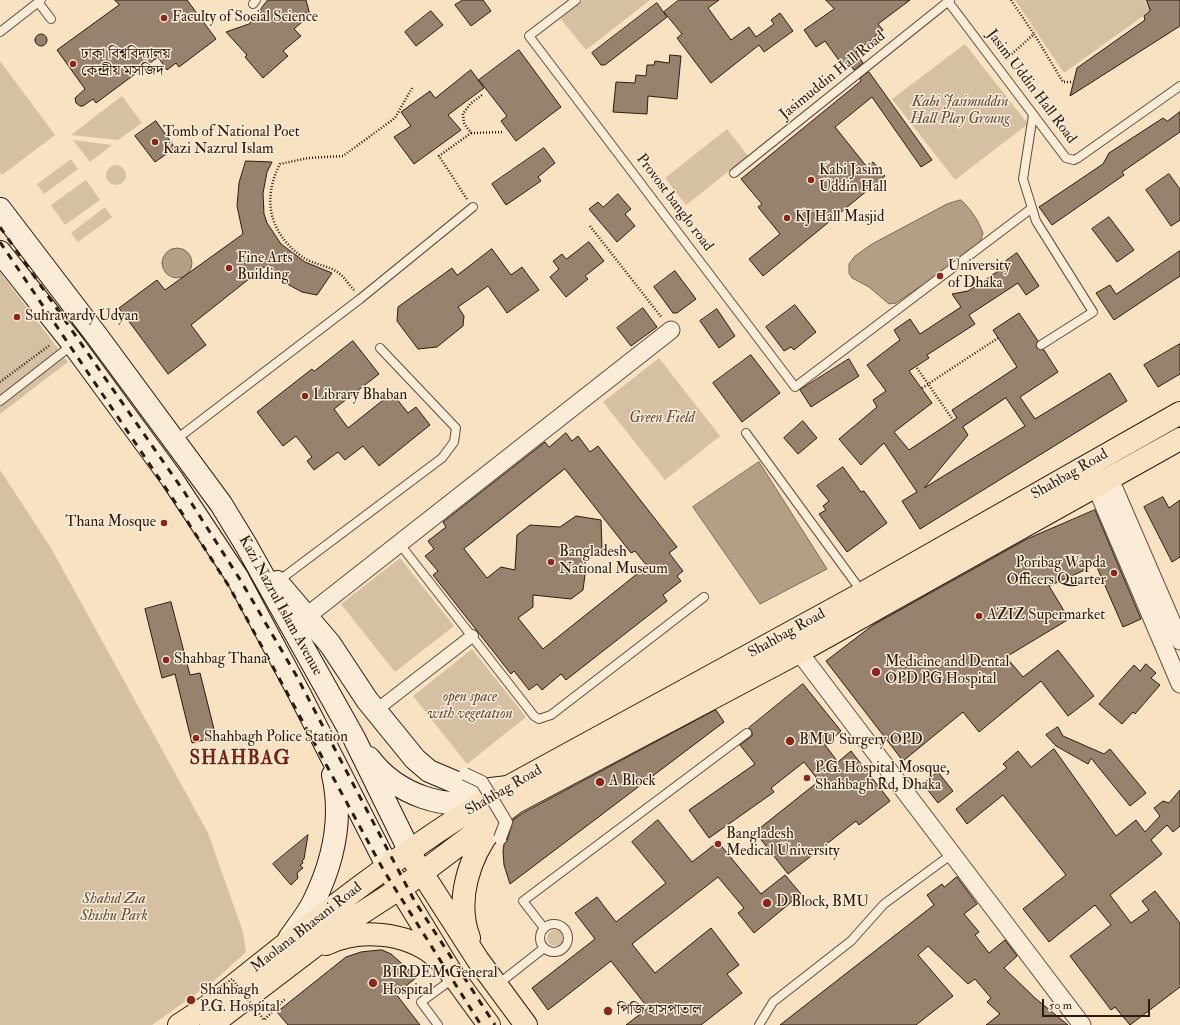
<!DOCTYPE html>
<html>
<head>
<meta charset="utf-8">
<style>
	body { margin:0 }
	#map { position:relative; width:1180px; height:1025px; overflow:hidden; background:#f8e2c2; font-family:"IM FELL Double Pica",serif }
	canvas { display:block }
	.scale { position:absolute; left:1042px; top:999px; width:108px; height:18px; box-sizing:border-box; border:2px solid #2d1b11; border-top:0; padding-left:5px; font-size:12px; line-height:14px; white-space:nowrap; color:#2d1b11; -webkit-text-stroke:3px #faecd7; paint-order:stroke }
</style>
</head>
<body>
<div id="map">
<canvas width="1180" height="1025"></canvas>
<div class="scale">50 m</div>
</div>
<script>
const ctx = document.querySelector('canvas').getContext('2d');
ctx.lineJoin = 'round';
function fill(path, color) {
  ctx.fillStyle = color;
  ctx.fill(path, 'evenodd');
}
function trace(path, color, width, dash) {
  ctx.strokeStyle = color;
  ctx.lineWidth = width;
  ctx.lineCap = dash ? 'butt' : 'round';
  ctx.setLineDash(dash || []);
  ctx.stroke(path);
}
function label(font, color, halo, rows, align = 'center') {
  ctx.font = font + ' "IM FELL Double Pica","Noto Serif Bengali",serif';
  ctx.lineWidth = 3;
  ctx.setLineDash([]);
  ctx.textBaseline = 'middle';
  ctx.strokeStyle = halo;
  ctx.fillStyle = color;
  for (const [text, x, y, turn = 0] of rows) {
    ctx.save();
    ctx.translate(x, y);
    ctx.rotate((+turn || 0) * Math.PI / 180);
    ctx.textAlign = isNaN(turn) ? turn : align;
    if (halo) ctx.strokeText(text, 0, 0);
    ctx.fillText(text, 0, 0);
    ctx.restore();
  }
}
const green = new Path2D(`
	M583,0H650L586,50L560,18Z
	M1015,0H1147L1150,11L1064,73Z
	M965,44L1028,124L955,180L892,99Z
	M0,61L55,135L2,175L0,173Z
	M122,96L142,123L118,140L71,135Z
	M727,129L748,156L686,205L665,178Z
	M73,140L112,145L90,162Z
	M71,159L78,169L44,194L37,184Z
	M106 175a10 10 0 1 1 20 0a10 10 0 1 1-20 0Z
	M86,180L100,200L65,225L51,205Z
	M105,207L112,217L78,242L71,233Z
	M0,272L68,362L0,414Z
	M659,358L720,436L665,480L603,402Z
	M0,470L51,548L208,833L243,932L246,952L214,981L152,1025H0Z
	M400,558L454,626L395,672L341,604Z
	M472,649L526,717L467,764L413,696Z
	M547 938a8 8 0 1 1 16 0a8 8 0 1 1-16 0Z`);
const water = new Path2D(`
	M961,200C971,209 978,220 983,233L980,243L933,278L896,303L889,304L869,287L852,278L849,273V264L855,256L872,244L947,204Z
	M162 263a15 15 0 1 1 30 0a15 15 0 1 1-30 0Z
	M759,462L827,569L760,604L693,507Z`);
const building = new Path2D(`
	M115,0H187L216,39L179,67L176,63L167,70L158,57L96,103L93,99L83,106H80L76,103L75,98L85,89L57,50L119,5Z
	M268,0H306L310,15L294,29L301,36L283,51L288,56L263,78L245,57L247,55L226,32L249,24Z
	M463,0H483L491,11L471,26L455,5Z
	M679,0H719L708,8L731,40L749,27L756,37L774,24L771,20L780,13L793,31L764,52L759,45L711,83L677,38L682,34L664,12Z
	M826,0H910L878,24L883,30L856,52L863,63L854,70L848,62L843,66L825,41L816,47L804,30L834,9Z
	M1147,0H1180V26L1070,96L1077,68L1145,20L1144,16L1150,11Z
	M657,3L667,17L605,65H601L592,53Z
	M431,11L443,25L416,46L405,32Z
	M35 40a6 6 0 1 1 12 0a6 6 0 1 1-12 0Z
	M519,50L561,107L516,141L501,121L507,116L479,80Z
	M670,55L681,56L677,99L648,96L647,114L613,112L616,82L635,83L636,75L646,76L647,65H654L655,61L669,63Z
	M471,70L484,88L448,115L461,130L414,164L394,137L411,126L401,112L430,91L435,98Z
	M869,72L932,160L921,167L872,97L835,127L867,167L873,162L885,176L763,276L749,259L780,234L758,207L762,204L741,179L861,81L860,79Z
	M1180,112V132L1122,172L1124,175L1052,225L1039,207L1103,164L1109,153L1163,118L1167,121Z
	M156,121L175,148L155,162L135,136Z
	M544,148L555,163L538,177L541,181L506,205L492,184Z
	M246,161L272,162L267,172L263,193L264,214L267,223L281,244L305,262L332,273L317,295L302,292L289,285L264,267L191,325L206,345L168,374L119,308L157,280L165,290L243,234L237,206L239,183Z
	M1169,174L1180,189V220L1171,226L1146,190Z
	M618,194L631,209L625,214L635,226L617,242L589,209L598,202L603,207Z
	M1109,217L1134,250L1117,262L1092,229Z
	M589,242L604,261L585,276L588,279L566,297L550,277L559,269L553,261L562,254L566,259Z
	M492,249L511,275L522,267L539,290L507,313L488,286L458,307L464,316L463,326L437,347L418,349L397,321L398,307L452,268L457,275Z
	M1180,251V276L1114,320L1096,293L1110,285L1116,294Z
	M1017,253L1039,286L1026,295L1018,283L969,315L975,324L927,355L929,358L909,371L932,403L894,432L909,450L957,418L952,410L1017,367L993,330L1019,313L1038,341L1036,345L1037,348L1044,350L1058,372L1020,397L1035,419L1110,373L1127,401L920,529L902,501L917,492L884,443L861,465L839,439L877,407L873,400L886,391L867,365L900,340L894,330L910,319L920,334L961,307L952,294L968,291L1009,264L1006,261ZM1006,398L1025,426L924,488L968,435L963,427Z
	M675,271L696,299L677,313H673L654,287Z
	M795,305L816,332L794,350L791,347L784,351L766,327Z
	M643,308L657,327L631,346L617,328Z
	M717,309L735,336L719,348L700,321Z
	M353,341L379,374L334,409L348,428L392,393L408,413L416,407L430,425L379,466L363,446L345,460L338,452L314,470L307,461L312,457L296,436L283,446L257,412L312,369L314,371Z
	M1180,344V374L1158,387L1144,365Z
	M751,355L780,393L742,422L713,383Z
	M849,359L859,376L811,407L800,390Z
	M803,421L817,438L798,454L784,438Z
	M566,433L572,441L578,436L590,452L598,446L677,547L669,553L683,571L677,576L681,581L663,595L667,601L566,680L561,674L542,690L537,684L529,690L514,671L511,674L433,575L438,571L425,556L434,549L428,541L446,527L443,522L545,442L549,447ZM565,469L631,553L635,551L647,566L543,649L518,618L533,607V595L571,599L583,590L587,560L602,548L601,520L576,516L560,527L530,525L517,535L515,570L501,567L487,578L464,549Z
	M843,467L861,492L864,491L887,523L847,552L819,514L826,510L823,506L829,501L817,486Z
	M1163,497L1169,508L1180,500V557L1172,562L1144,507Z
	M1095,510L1141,619L1123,627L1096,565L1049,586L1069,619L1006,657L1023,677L1058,650L1094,696L1068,716L1041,681L979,732L963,712L903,761L826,661L873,625L1027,539Z
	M171,602L190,675L200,673L216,737L192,743L175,674L162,678L145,609Z
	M1146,664L1156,673L1151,678L1160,685L1135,714L1133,712L1122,724L1099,704L1134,665L1140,671Z
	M803,684L841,731L825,745L838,762L851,751L890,801L859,825L856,821L788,874L755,832L819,781L804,762L771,788L774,792L709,838L689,810L755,764L740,745L752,736V732L749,728Z
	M716,710L724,722L510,884L504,865L503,852L504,844L507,841L513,820L523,813Z
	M1058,727L1063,736L1104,754L1110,749L1146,793L1130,806L1091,758L1088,764L1056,746L1046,735Z
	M1054,749L1116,836L1136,820L1145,832L1160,816L1154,808L1163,801L1169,803L1180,790V826L1173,832L1167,825L1151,840L1162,854L1110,895L1131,923L1149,910L1142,901L1155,891L1180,923V987L1130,1025L1115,1007L1111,1010L1070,956L1111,925L1095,905L1049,942L1023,909L1066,875L1003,795L967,824L956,809L1007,768L1003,764L1018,751L1031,767Z
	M938,772L953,791L938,803L923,784Z
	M658,820L692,862L718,842L761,894L785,875L801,894L754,933L738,913L744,908L718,877L632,944L655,973L711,928L739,965L727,974L742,993L701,1025H626L648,1008L611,961L548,1010L532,988L595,939L575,913L597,897L616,922L666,883L632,842Z
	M308,835L304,859L302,861L303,863L300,865L303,868L297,873L298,878L291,885L273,864Z
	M957,877L977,904L964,914L979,932L975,935L989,953L1005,940L1017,956L1004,968L1035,998L1068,1025H986L1000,1014L987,1002L991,998L975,979L968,984L928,946L918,955L953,996L916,1025H780L934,905L927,895L942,884L944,887Z
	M382,950L391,954L417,977L396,994L420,1025H288L277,1012L346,957L361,952Z`);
const path = new Path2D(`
	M1011,0L1034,34
	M1005,60L1034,34L1063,82H1073
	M471,133L504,132
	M467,199L439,156L471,133L464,123L463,114L470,104L482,95
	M590,226L662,318
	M354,290C349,285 345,278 340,274C329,265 313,265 301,256C269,232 262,199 280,164L308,158L343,156L395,118L412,88
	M917,368L953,420
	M0,382L50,345
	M922,388L998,338`);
const service = new Path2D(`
	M576,0L529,36L795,387L1032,208
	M947,0L1066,158L1074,160L1078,158L1180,86
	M38,2L51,19
	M253,4L256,0
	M0,32L41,0
	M1033,115L1023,179L1036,221L1093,312L1041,345
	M734,173L950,0
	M0,401L72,345
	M746,433L862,592
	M174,441L360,299L473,207
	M399,543L534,716L539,719L551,715L704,597
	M277,582L442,458L454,442L456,428L380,348
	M540 938a14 14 0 1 1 28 0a14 14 0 1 1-28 0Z
	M544,928L523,901L747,733
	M497,985L544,948
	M438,1025L421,1002L454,978
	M759,1025L773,1002L851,941L884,904L952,854`);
const pedestrian = new Path2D(`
	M375,711L472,636`);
const minor = new Path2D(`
	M1110,479L1180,641
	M1096,487L1180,684
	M307,616L671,330
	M799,652L1082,1025`);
const secondary = new Path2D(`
	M0,209L97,336L221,504L246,545L354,738L415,862
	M0,252L73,344L172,479L237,577L299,693L393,877
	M277,582L330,644L367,700L415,759L429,771L469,788L482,790L508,787
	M369,758C395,793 448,815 489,796
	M289,939C297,927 307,915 313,903C333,863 343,819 333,775`);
const trunk = new Path2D(`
	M415,862L478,960L526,1025
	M393,877L454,977L489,1025
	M469,938C455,901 469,856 493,827
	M326,944C359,928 405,932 434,955C442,961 448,970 454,977
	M179,1025L208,1006C305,928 401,850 508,787L863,593L1180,413
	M211,1025L337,929L411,881L516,802L799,652L1180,439`);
const rail = new Path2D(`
	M0,227L185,493L241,581L296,675L414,900L495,1025
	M0,242L173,499L230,588L384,871L481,1025`);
const pathBridge = new Path2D(`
	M209,995L232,979L264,1020L285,999`);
const pedestrianBridge = new Path2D(`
	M465,774L482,782L506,822L500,838`);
const markers = [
	[164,18,4,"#8f2418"],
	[73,64,4,"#8f2418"],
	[155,142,4,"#8f2418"],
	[811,180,4,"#8f2418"],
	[787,218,4,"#8f2418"],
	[229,268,4,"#8f2418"],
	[940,276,4,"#8f2418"],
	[17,317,4,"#8f2418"],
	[305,396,4,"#8f2418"],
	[164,523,4,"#8f2418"],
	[551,562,4,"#8f2418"],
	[1114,573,4,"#8f2418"],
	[979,616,4,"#8f2418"],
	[166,660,4,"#8f2418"],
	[876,672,5,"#8f2418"],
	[196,738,4,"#8f2418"],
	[790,741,5,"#8f2418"],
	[807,778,4,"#8f2418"],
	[600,782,5,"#8f2418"],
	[718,844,4,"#8f2418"],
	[767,903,5,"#8f2418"],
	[373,983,5,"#8f2418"],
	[191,1000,5,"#8f2418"],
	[608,1011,5,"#8f2418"]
];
const poiNames = [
	["Faculty of Social Science",172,18],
	["ঢাকা বিশ্ববিদ্যালয়",81,55],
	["কেন্দ্রীয় মসজিদ",81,72],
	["Tomb of National Poet",163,133],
	["Kazi Nazrul Islam",163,150],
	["Kabi Jasim",819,171],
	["Uddin Hall",819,188],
	["KJ Hall Masjid",795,218],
	["Fine Arts",237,259],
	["Building",237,276],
	["University",948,267],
	["of Dhaka",948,284],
	["Suhrawardy Udyan",25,317],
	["Library Bhaban",313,396],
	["Thana Mosque",156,523,"right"],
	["Bangladesh",559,553],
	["National Museum",559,570],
	["Poribag Wapda",1106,564,"right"],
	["Officers Quarter",1106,581,"right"],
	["AZIZ Supermarket",987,616],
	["Shahbag Thana",174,660],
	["Medicine and Dental",885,663],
	["OPD PG Hospital",885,680],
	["Shahbagh Police Station",204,738],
	["BMU Surgery OPD",799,741],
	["P.G. Hospital Mosque,",815,769],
	["Shahbagh Rd, Dhaka",815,786],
	["A Block",609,782],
	["Bangladesh",726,835],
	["Medical University",726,852],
	["D Block, BMU",776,903],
	["BIRDEM General",382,974],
	["Hospital",382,991],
	["Shahbagh",200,991],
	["P.G. Hospital",200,1008],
	["পিজি হাসপাতাল",617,1011]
];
const streetNames = [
	["Jasimuddin Hall Road",833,76,-39],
	["Jasim Uddin Hall Road",1031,87,53],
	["Provost banglo road",674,203,53],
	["Shahbag Road",1070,475,-30],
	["Kazi Nazrul Islam Avenue",280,606,61],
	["Shahbag Road",787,634,-29],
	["Shahbag Road",504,791,-30],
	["Maolana Bhasani Road",307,928,-38]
];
const parkNames = [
	["Kabi Jasimuddin",960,103],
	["Hall Play Groung",960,120],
	["Green Field",662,419],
	["open space",470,698],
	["with vegetation",470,715],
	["Shahid Zia",114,900],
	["Shishu Park",114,917]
];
const districtNames = [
	["SHAHBAG",240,760]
];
fill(green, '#d5c0a4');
fill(water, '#b39e86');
trace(water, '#7d6a57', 1);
fill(building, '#97826d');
trace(building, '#2d1b11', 1);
trace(service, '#604d3d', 10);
trace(pedestrian, '#604d3d', 14);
trace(minor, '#604d3d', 19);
trace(secondary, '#2d1b11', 24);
trace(trunk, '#2d1b11', 24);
trace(path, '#2d1b11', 2.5, [1, 2]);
trace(service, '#faecd7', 8);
trace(pedestrian, '#faecd7', 12);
trace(minor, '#faecd7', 17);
trace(secondary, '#faecd7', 22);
trace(trunk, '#f8e2c2', 22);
trace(rail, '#2d1b11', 3, [7, 7]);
trace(pedestrianBridge, '#604d3d', 14, []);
trace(pathBridge, '#2d1b11', 2.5, [1, 2]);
trace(pedestrianBridge, '#faecd7', 12);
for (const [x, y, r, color] of markers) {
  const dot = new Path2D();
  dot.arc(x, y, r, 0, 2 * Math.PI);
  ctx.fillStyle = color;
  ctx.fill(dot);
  trace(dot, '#faecd7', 1.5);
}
label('15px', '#2d1b11', '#faecd7', poiNames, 'left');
label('15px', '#2d1b11', '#faecd7', streetNames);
label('italic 15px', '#5f4d3d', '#faecd7', parkNames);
ctx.letterSpacing = '1px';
label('bold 19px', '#7a1f14', '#faecd7', districtNames);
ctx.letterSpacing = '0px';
</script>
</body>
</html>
